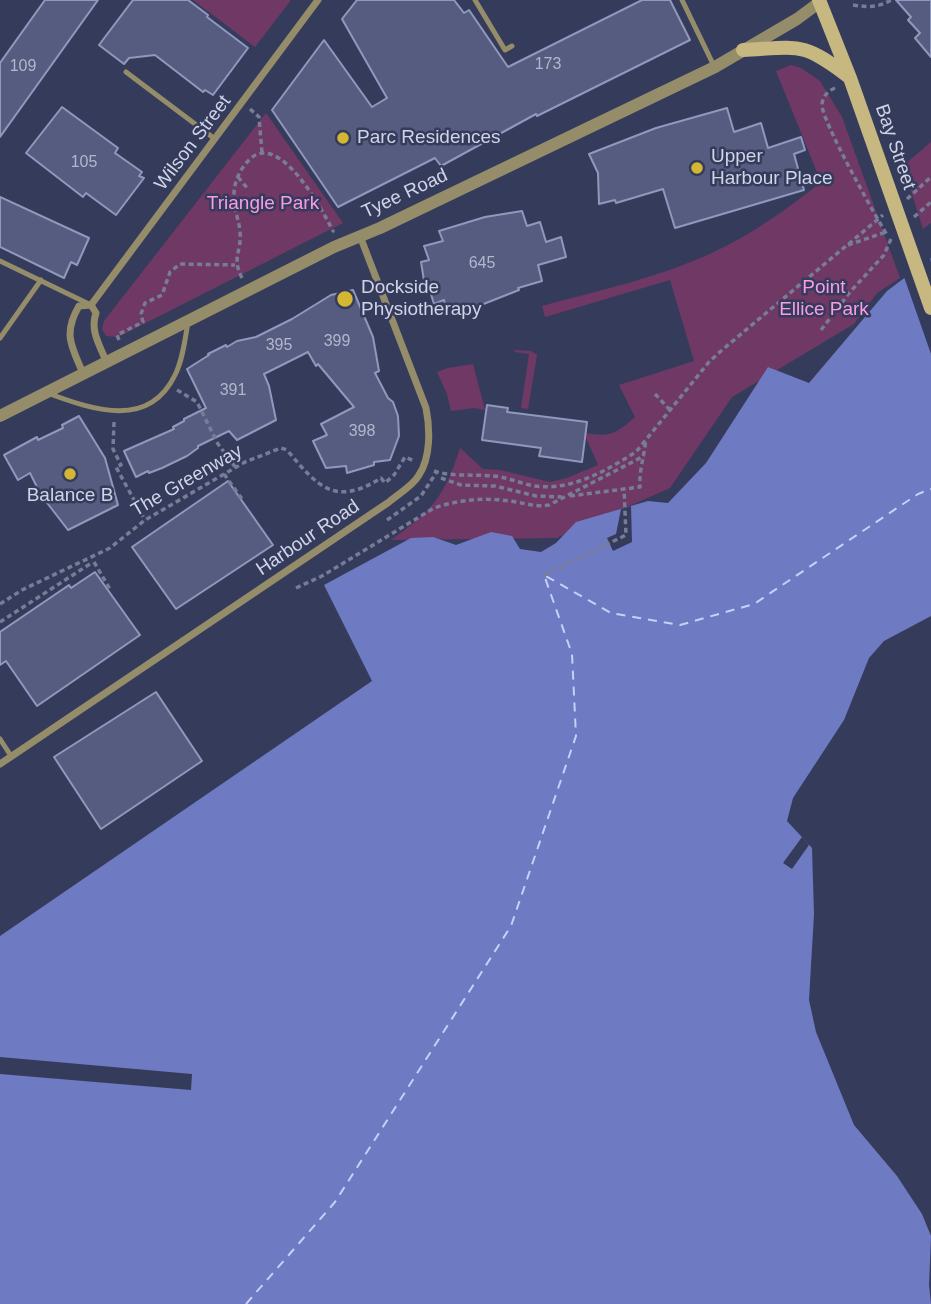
<!DOCTYPE html>
<html>
<head>
<meta charset="utf-8">
<style>
	body { margin:0 }
	canvas { display:block; background:#353b5b }
</style>
</head>
<body>
<canvas width="931" height="1304"></canvas>
<script>
const ctx = document.querySelector('canvas').getContext('2d');
ctx.lineJoin = 'round';
function fill(path, color) {
  ctx.fillStyle = color;
  ctx.fill(path, 'evenodd');
}
function trace(path, color, width, dash) {
  ctx.strokeStyle = color;
  ctx.lineWidth = width;
  ctx.lineCap = dash ? 'butt' : 'round';
  ctx.setLineDash(dash || []);
  ctx.stroke(path);
}
function label(font, color, halo, rows, align = 'center') {
  ctx.font = font + ' Arial,sans-serif';
  ctx.lineWidth = 5;
  ctx.setLineDash([]);
  ctx.textBaseline = 'middle';
  ctx.strokeStyle = halo;
  ctx.fillStyle = color;
  for (const [text, x, y, turn = 0] of rows) {
    ctx.save();
    ctx.translate(x, y);
    ctx.rotate((+turn || 0) * Math.PI / 180);
    ctx.textAlign = isNaN(turn) ? turn : align;
    if (halo) ctx.strokeText(text, 0, 0);
    ctx.fillText(text, 0, 0);
    ctx.restore();
  }
}
const green = new Path2D(`
	M193,0H291L255,47Z
	M791,65L801,68L820,81L842,117L900,278L877,293L854,324L732,397L670,488L557,538L391,540C432,511 445,496 460,448L483,469L500,470L550,482L567,478L598,465L584,433C610,437 615,435 635,417L619,385L694,361L670,280L545,317L542,306C601,290 662,277 718,250C755,232 789,208 821,182L776,71Z
	M266,113L343,223L118,337L106,336L102,329L104,321Z
	M931,142V223L923,229L903,166Z
	M514,350L531,351L537,355L528,409L521,408L529,354L515,352Z
	M473,364L485,410L474,408L451,411L447,394L437,372L448,368Z`);
const water = new Path2D(`
	M931,258V616L884,641L869,658L844,720L793,798L787,821L812,848L814,914L809,1000L816,1032L854,1125L897,1176L922,1214L931,1236L929,1285L931,1304H0V936L372,681L324,585L411,538L433,537L456,545L491,532L512,536L520,549L541,552L556,543L576,522L648,501L668,503L706,463L768,367L809,383L887,291Z`);
const pier = new Path2D(`
	M929,255L931,262V354L903,274Z
	M631,506L632,542L613,551L607,538L616,534L621,509Z
	M802,837L809,845L792,869L783,863Z
	M0,1057L192,1074L191,1090L0,1074Z`);
const ferry = new Path2D(`
	M246,1304L335,1202L511,926L576,736L572,654L544,575L611,613L680,625L754,604L918,494L931,489`);
const building = new Path2D(`
	M45,0H98L0,137V63Z
	M133,0H188L208,15L207,17L248,48L213,95L205,90L203,92L155,55L129,58L124,64L99,45Z
	M357,0H454L464,13L469,10L508,67L642,0H670L690,40L537,116L536,114L441,166L435,158L338,207L272,110L324,40L372,107L387,98L342,19Z
	M896,0H931V57L915,38L920,33L908,20L911,17Z
	M62,107L118,148L115,153L142,172L139,176L144,178L116,215L86,193L83,197L26,153Z
	M727,108L734,132L761,123L768,148L801,137L805,150L794,154L804,190L675,228L663,189L616,203L615,200L599,204L598,173L589,154L656,128Z
	M0,197L89,238L77,265L71,262L64,278L0,247Z
	M522,211L527,226L540,222L546,242L561,237L566,257L538,265L542,281L518,288L519,290L481,305L448,315L444,300L434,304L430,291L426,293L421,262L429,260L424,246L443,241L439,231L485,217Z
	M353,290L373,337L379,371L375,373L388,398L393,402L398,416L399,436L390,460L374,462V465L347,473L346,466L326,468L313,441L327,435L321,424L354,407L318,364L316,366L308,352L264,374L269,386L276,420L237,440L229,431L198,446V448L187,456L162,468L149,473L148,471L136,477L124,451L174,429L173,427L184,421V419L206,408L187,369L209,355L208,354L226,345L227,347L237,341L256,337L292,319L331,295Z
	M487,405L508,408L507,412L587,422L582,462L539,456L541,448L482,440Z
	M79,416L105,458L118,505L68,530L41,495L30,473L18,480L4,455L37,437L38,440L63,428L62,425Z
	M228,481L273,545L176,609L132,547Z
	M95,572L140,635L37,706L6,661L0,665V632L69,585L71,588Z
	M156,692L202,761L101,829L54,757Z`);
const path = new Path2D(`
	M853,5C867,7 878,8 891,0
	M835,88C828,91 823,96 822,104C820,118 876,217 887,235
	M250,109L259,117L262,153
	M238,177L248,189
	M907,199L931,177
	M914,217L931,202
	M848,245L886,232
	M242,278C231,256 242,253 240,232C239,219 233,208 234,194C234,182 240,169 249,160C279,129 323,211 333,231L332,232
	M821,330L850,292L884,255L891,239
	M119,340L117,335L143,322L141,314L145,303L162,295L170,272L180,264L235,265
	M177,390L197,402L218,444L236,468
	M655,394L670,410
	M114,422L113,449L121,465L116,467L145,520
	M434,471C452,477 473,474 493,476C508,477 521,484 535,486C572,491 605,471 636,452L709,362L722,350L883,215
	M224,474L242,499
	M441,478L461,485L495,486L536,496L562,497
	M570,496L640,487C639,471 644,456 646,440
	M387,520L421,496L436,473
	M94,562L111,591
	M544,575L626,535L624,489
	M296,588L322,576L434,508C461,499 488,497 516,502C528,504 536,507 549,505L644,456
	M0,604L22,590L110,548L145,520L245,462L281,448L287,450C318,487 335,507 381,478L385,483L394,475L405,457L414,461
	M0,622L93,562`);
const service = new Path2D(`
	M475,0L505,50L512,46
	M682,0L714,66
	M126,72L215,139
	M0,261L91,305
	M0,338L41,280
	M50,394C94,410 149,429 175,375C183,359 185,339 188,322
	M0,739L11,756`);
const minor = new Path2D(`
	M91,305L96,313C90,330 99,344 106,361
	M83,373C71,346 63,333 79,306L91,305L318,0
	M0,764L389,502C398,494 413,486 419,475C431,457 430,428 426,408L360,236`);
const tertiary = new Path2D(`
	M0,416L334,247L380,228L715,67L797,19L820,2`);
const secondary = new Path2D(`
	M819,0L850,78L931,308
	M743,50C800,47 802,41 849,77`);
const markers = [
	[343,138,7,"#d4b635"],
	[697,168,7,"#d4b635"],
	[345,299,9,"#d4b635"],
	[70,474,7,"#d4b635"]
];
const numberNames = [
	["173",548,65],
	["109",23,67],
	["105",84,163],
	["645",482,264],
	["399",337,342],
	["395",279,346],
	["391",233,391],
	["398",362,432]
];
const poiNames = [
	["Parc Residences",357,138],
	["Upper",711,157],
	["Harbour Place",711,179],
	["Dockside",361,288],
	["Physiotherapy",361,310],
	["Balance B",70,496,"center"]
];
const streetNames = [
	["Wilson Street",193,143,-53],
	["Bay Street",895,147,71],
	["Tyee Road",405,194,-25],
	["The Greenway",187,481,-30],
	["Harbour Road",308,538,-34]
];
const parkNames = [
	["Triangle Park",263,204],
	["Point",824,288],
	["Ellice Park",824,310]
];
fill(green, '#703864');
fill(water, '#6e7ac2');
fill(pier, '#353b5b');
trace(ferry, '#c7d0f8', 2, [9, 7]);
fill(building, '#565c7f');
trace(building, '#9098bd', 2);
trace(path, '#777c97', 3.5, [5, 3.5]);
trace(service, '#958c69', 5);
trace(minor, '#958c69', 7);
trace(tertiary, '#958c69', 12);
trace(secondary, '#c6b880', 14);
for (const [x, y, r, color] of markers) {
  const dot = new Path2D();
  dot.arc(x, y, r, 0, 2 * Math.PI);
  ctx.fillStyle = color;
  ctx.fill(dot);
  trace(dot, '#353b5b', 2.5);
}
label('16px', '#b2b6ce', null, numberNames);
label('19px', '#d0d4e8', '#353b5b', poiNames, 'left');
label('19px', '#d0d4e8', '#353b5b', streetNames);
label('19px', '#f99ce4', '#353b5b', parkNames);
</script>
</body>
</html>
